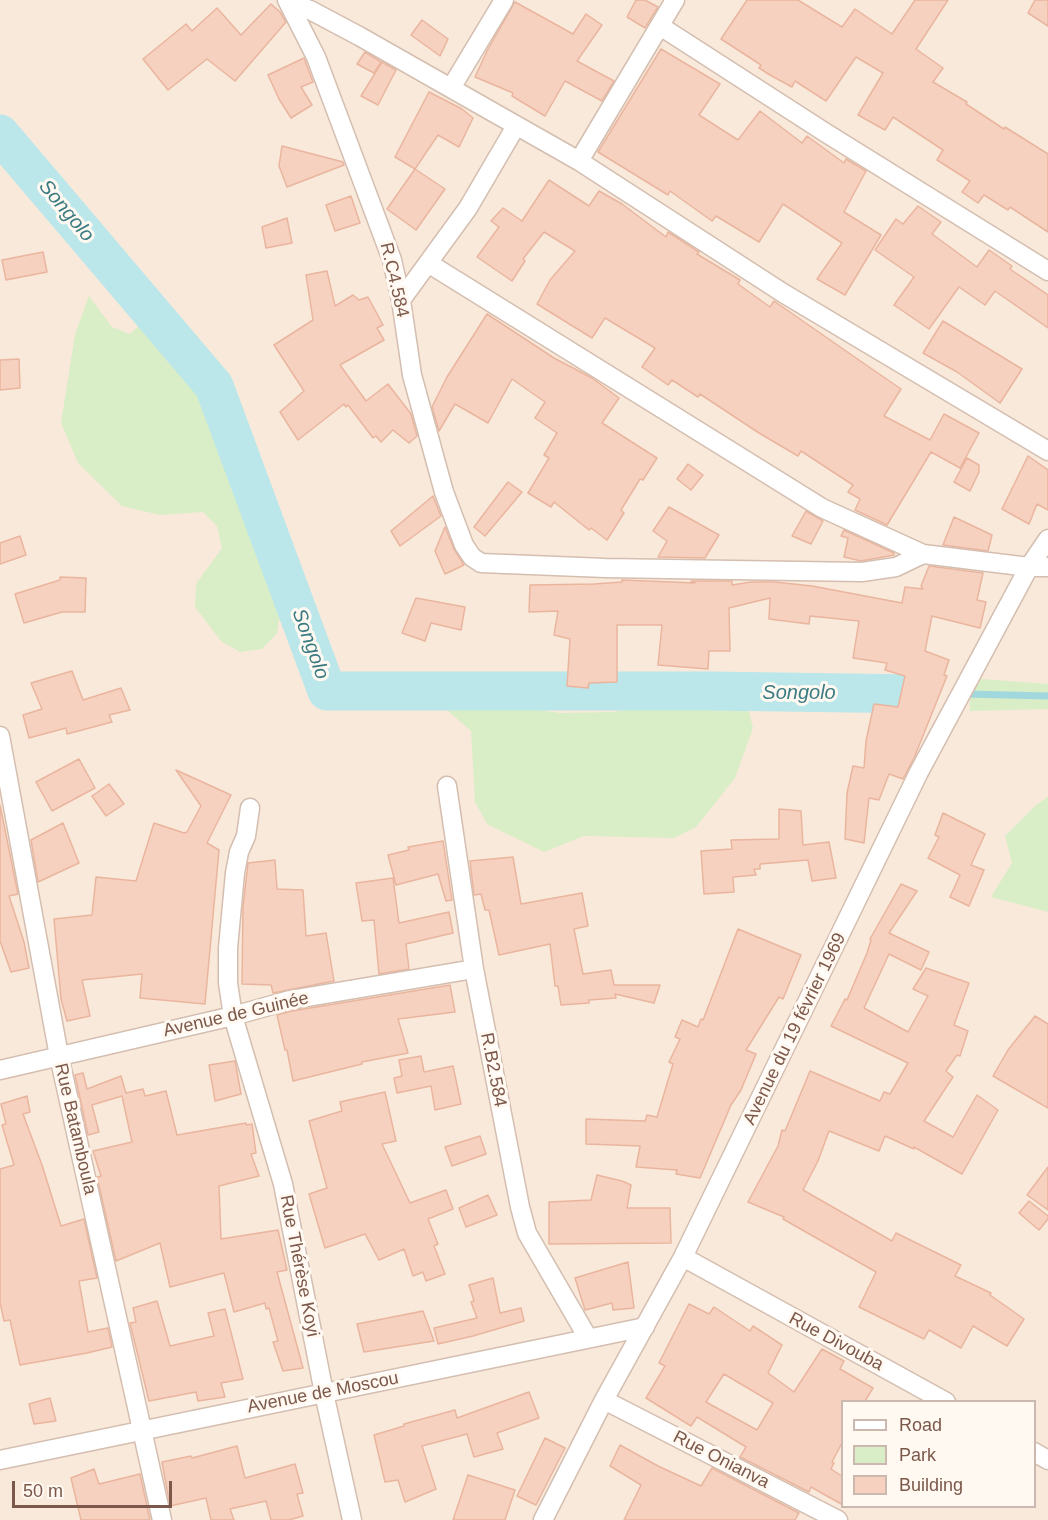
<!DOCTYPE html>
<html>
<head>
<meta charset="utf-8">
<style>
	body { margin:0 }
	#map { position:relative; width:1048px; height:1520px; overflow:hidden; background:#fef5ea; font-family:Helvetica,sans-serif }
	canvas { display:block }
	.legend { position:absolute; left:841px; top:1400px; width:195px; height:108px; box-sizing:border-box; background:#fff9f2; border:2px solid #cbb9af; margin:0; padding:8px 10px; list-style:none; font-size:18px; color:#7c584a }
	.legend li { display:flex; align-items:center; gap:12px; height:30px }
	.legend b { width:30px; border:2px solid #cbb9af }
	.scale { position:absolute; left:12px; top:1481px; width:160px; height:27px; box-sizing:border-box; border:3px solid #7c584a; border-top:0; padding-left:8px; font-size:18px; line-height:21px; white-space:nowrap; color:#7c584a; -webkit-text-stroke:4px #fff9f2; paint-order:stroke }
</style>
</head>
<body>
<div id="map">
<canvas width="1048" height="1520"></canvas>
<ul class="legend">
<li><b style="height:8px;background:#fff"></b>Road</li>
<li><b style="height:16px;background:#d9eec6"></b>Park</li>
<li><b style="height:16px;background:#f6d1bf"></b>Building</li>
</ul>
<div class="scale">50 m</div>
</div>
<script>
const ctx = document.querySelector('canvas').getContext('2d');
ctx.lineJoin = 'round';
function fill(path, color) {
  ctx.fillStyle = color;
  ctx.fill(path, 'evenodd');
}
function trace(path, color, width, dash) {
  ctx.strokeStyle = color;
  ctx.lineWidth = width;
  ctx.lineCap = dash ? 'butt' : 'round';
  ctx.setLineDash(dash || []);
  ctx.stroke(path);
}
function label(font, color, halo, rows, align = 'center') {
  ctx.font = font + ' Helvetica,sans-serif';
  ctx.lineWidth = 6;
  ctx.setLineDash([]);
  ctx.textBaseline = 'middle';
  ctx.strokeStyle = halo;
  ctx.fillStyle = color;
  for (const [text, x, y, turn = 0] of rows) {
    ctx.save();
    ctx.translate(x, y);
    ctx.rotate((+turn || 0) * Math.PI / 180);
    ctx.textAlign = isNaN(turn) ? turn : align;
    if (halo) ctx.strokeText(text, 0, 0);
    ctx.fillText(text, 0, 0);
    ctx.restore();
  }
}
const residential = new Path2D(`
	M0,0H1048V1520H0ZM842,1402H1034V1506H842Z`);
const green = new Path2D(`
	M89,296L112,327L130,334L147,318L206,387L267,556L280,614L277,633L262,649L240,652L221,641L195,607L196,584L222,548L217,526L203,512L160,515L122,506L78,463L61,423L75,334Z
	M969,678L1048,684V709L970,711Z
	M711,694L733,696L748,708L753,728L735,778L696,827L674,838L584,836L544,852L487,824L475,802L471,731L448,711L489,703L561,713L613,712Z
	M1048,797V912L991,897L1012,863L1005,836L1036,805Z`);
const stream = new Path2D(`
	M966,694L1048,696`);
const river = new Path2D(`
	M0,134L214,386L327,691H711L919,694`);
const building = new Path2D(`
	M636,0H645L658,7L645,28L627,17Z
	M747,0H798L842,27L855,9L892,34L915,0H948L916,49L943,68L933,82L967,102L966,104L1004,129L1005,127L1048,154V232L1010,207L1008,210L984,195L978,203L962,192L970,181L937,160L943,150L893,117L885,130L858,115L883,73L856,57L826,101L795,81L792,87L770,75L759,68L761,65L721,39Z
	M1035,0H1048V26L1028,13Z
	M515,2L573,34L586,14L602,25L577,61L614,81L602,101L565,81L545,116L512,96L513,93L475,77L488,49Z
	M271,4L280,12L286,22L235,81L207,59L168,90L143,59L186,24L192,31L217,8L241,35Z
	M422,20L448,39L440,56L411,35Z
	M661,49L720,84L699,115L738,140L760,111L802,143L807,136L844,163L846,159L866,171L844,212L881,235L845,295L817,279L842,243L783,204L759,242L716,216L712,221L670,191L668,195L598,152Z
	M365,52L381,62L374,73L357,64Z
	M304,58L313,82L301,87L312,105L291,118L279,99L268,75Z
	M382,62L396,70L378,105L361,96Z
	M429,92L462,109L473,118L459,147L438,135L415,169L445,189L416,230L387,209L415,169L395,157Z
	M282,146L343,162L344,165L287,187L279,166Z
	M549,180L589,206L599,191L622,204L666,237L668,232L699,252L697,254L740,280L738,284L770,307L774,301L859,360L901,389L884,416L930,440L944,414L979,433L960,468L931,452L887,525L855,510L860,499L848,492L853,485L801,451L798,456L759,433L700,394L698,397L672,380L668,385L642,367L655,348L605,318L592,338L537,304L550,280L575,251L544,232L523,259L525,261L512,281L477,257L499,227L491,221L503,208L522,221Z
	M351,196L360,223L335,231L326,205Z
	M918,206L941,222L932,234L977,267L989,250L1012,266L1010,269L1048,295V328L995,291L985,305L959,287L929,329L894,305L914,277L875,250L896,219L903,224Z
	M287,218L292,243L266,248L262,227Z
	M43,252L47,272L6,280L2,260Z
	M327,271L335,306L353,295L359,300L368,297L383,325L377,328L384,340L340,365L366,401L388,384L411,414L417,436L409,443L393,430L381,442L376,436L373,438L348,405L346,407L344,404L298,440L280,412L304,391L274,345L313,320L306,275Z
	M487,314L554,358L592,378L619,398L602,423L657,458L643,480L640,479L621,510L624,513L607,540L591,528L589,530L554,502L551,507L528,493L549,458L544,455L557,433L535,418L545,402L512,379L488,423L455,404L439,431L432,407L447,377Z
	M943,321L1022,369L1000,403L957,372L923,353Z
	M19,359L20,388L0,390V360Z
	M1028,456L1048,470V510L1037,504L1029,524L1002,509Z
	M967,458L979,465V472L970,491L954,482Z
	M688,464L703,475L691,490L677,479Z
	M508,482L522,492L485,536L474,527Z
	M433,496L441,516L400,546L391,531Z
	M669,507L719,535L705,558L658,557L667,541L653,531Z
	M806,511L823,521L811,544L792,536Z
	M954,517L992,535L988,551L943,545Z
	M445,527L454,549L464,565L445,574L435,551Z
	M844,530L894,553V555L861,561L844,557L848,538L841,536Z
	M20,536L26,555L0,564V543Z
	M929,566L983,573L977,600L986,602L980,628L932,616L925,651L949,660L944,675L947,676L914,758L903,779L889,774L879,800L869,798L864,843L845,839L847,793L853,766L864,768L866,741L874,704L898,707L905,676L885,670L887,663L853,658L859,621L810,616L809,624L769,619L770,598L729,608L730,651H709L708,669L658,665L662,625H617V682L589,683L588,688L567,686L570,639L554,635L558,611L529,612L530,585L594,584L622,582V580L695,583L691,581H732V585L751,582H775L812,586L902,603L905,587L923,589L921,586Z
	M60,577L86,578L85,612H62L24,623L15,594L60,580Z
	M416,598L465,607L461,630L431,623L425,641L402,633Z
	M72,671L83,700L121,688L130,710L109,715L112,722L67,734L66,728L29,738L23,715L42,709L31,683Z
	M79,759L95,788L52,811L36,782Z
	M176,770L231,795L207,843L219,850L205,1004L140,998L142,974L82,980L90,1016L67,1021L61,999L54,919L92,915L96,877L136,881L154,823L184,833L187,832L201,806Z
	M109,784L124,804L106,816L92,796Z
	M0,805L18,894L9,896L24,942L29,968L11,972L0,941Z
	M779,809L801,811L803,845L829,842L836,878L812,881L808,860L760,864V869H754L756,875L733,877L734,892L704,894L701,851L732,849L731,840L779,839Z
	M943,813L985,834L971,865L984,870L969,906L950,897L960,875L928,858L939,837L935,835Z
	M63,823L79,863L38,882L31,840Z
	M443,841L452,900L446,901L438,874L396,885L388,855L409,850L408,847Z
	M513,857L521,904L582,893L588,926L574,929L583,974L611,970L614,985H660L654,1003L615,994L616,998L589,1000V1003L561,1005L558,986H555L550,944L499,955L489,910H485L481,894L474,895L470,861Z
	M275,860L277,889L303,890L306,936L326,933L334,981L273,993L271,985L242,984L243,907L248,863Z
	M393,878L399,923L449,912L453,933L406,944L409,969L379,974L374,920L362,921L356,883Z
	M901,884L917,891L889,933L929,952L921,970L889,954L864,1008L908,1032L928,996L913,989L926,968L969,983L954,1025L968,1031L960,1056L957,1055L946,1071L953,1077L924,1121L953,1137L977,1095L998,1110L962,1174L914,1147V1149L885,1136L879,1151L829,1131L818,1161L803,1190L892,1241L896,1233L961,1265L955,1276L991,1293L990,1295L1024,1319L1007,1346L973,1326L961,1348L929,1330L924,1339L859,1307L876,1272L783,1219L784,1217L748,1202L778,1146L782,1130L785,1131L810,1071L880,1101L884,1092L890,1094L908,1063L831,1026L845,999L847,1000L867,953L871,940L870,939Z
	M738,929L801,955L783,999L779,997L746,1050L756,1054L741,1090L731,1105L700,1178L676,1174L677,1170L636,1167L640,1146L586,1144V1119L645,1121L647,1115L657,1117L673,1064L669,1062L680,1039L675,1037L682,1020L698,1027L701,1019L703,1020Z
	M450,985L455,1012L398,1019L408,1053L362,1062V1064L293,1081L287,1050H285L277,1015L292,1011Z
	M1035,1016L1048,1024V1108L993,1076L1008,1050Z
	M421,1056L424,1072L453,1066L461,1104L435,1110L431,1086L397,1093L394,1078L402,1076L399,1060Z
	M235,1061L241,1094L215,1101L209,1065Z
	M83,1073L87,1089L121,1076L126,1093L143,1089L145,1096L166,1091L177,1135L246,1123V1125L252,1124L256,1153L251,1154L259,1176L219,1186L221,1239L278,1230L287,1270L277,1272L303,1368L283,1371L273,1342L278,1341L269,1308L266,1309L265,1303L234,1312L224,1273L170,1287L160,1243L116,1261L97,1177L101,1176L93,1151L132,1142L122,1096L92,1105L99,1132L88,1135L75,1075Z
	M385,1092L396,1141L382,1144L410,1203L446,1190L453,1209L428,1219L438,1244L434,1246L445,1274L426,1281L423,1272L413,1276L404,1249L379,1260L365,1234L325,1248L309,1194L327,1188L309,1121L342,1111L340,1102Z
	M27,1096L30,1112L23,1114L42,1165L61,1226L84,1219L97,1278L79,1281L88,1332L108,1328L112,1347L87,1353L20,1365L10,1320L4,1321L0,1302V1169L14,1165L2,1125L6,1124L1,1104Z
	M480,1136L486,1154L452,1166L445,1147Z
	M1048,1167V1210L1027,1195Z
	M597,1175L622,1181L631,1185L627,1208H670L671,1243L549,1244V1202L591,1200Z
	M488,1195L497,1215L466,1227L459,1208Z
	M1029,1201L1048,1216V1219L1039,1230L1019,1213Z
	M628,1262L634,1308L613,1310L612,1303L585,1310L575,1278Z
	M493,1278L500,1313L521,1308L524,1321L473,1336L438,1344L434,1328L477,1318L471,1302L474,1301L469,1285Z
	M157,1301L170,1346L214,1336L208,1313L225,1309L243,1379L221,1383L225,1397L198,1401L196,1392L149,1401L130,1323L136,1322L133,1308Z
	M689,1304L709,1314L714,1307L750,1331L753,1326L782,1345L768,1373L794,1392L822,1349L844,1361L840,1369L873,1388L865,1401H843V1441L832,1462L834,1463L831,1469L843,1477V1505L811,1487L809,1492L740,1457L746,1447L697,1417L691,1426L646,1398L665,1366L659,1363ZM724,1374L773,1403L757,1430L706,1402Z
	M423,1311L434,1341L364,1352L357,1324Z
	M529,1392L539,1418L497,1433L503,1449L474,1457L467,1434L422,1446L436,1489L405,1502L398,1480L385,1482L374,1435L404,1426V1424L455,1410L457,1418Z
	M50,1398L56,1421L34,1424L29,1404Z
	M545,1438L565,1448L536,1505L517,1496Z
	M620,1445L658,1466L701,1486L712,1468L799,1513L795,1520H624L641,1485L610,1466Z
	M237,1446L245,1478L295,1464L303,1493L297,1494L303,1516L289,1520H271L266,1501L230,1509L234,1520H211L206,1498L170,1506L162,1462L191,1456L192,1458Z
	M94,1469L99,1484L140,1474L150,1520H81L71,1478Z
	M468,1475L515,1490L505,1520H453Z`);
const minor = new Path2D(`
	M287,0L316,57L392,260L401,300L412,375L444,492L464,545L472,557L481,563L605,568L862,572L896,567L923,554
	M288,2L310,10L359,36L579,161L783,293L1048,451
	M660,26L826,133L1048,271
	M451,88L504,0
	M579,161L675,0
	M428,263L822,508L923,554L1029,567H1048
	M401,300L468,208L516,126
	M0,736L59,1056L162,1520
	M447,786L474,969L520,1207L527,1233L588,1338
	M250,808L246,836L239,852L235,873L228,948V983L233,1016L283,1184L324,1393L352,1520
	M0,1070L233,1016L290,1000L474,969
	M683,1257L946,1402
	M604,1400L838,1520
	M1034,1452L1048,1460
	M0,1460L645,1327
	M543,1520L604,1400L683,1257L919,772L1029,567L1048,539`);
const streetNames = [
	["R.C4.584",394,280,77],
	["Avenue de Guinée",236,1015,-13],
	["Avenue du 19 février 1969",795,1029,-64],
	["R.B2.584",493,1070,79],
	["Rue Batamboula",75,1129,77],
	["Rue Thérèse Koyi",299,1266,79],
	["Rue Divouba",836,1342,28],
	["Avenue de Moscou",323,1393,-11],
	["Rue Onianva",721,1460,27]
];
const waterNames = [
	["Songolo",66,211,50],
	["Songolo",310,644,70],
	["Songolo",799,693]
];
fill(residential, '#f9e9da');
fill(green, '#d9eec6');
trace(stream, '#a1d8dd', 7);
trace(river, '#bbe7ea', 39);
fill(building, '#f6d1bf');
trace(building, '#eab59e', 1.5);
trace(minor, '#d4beb0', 21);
trace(minor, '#fff', 18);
label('18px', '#7c584a', '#fff9f2', streetNames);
label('italic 20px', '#3b7b82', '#fff9f2', waterNames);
</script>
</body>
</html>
